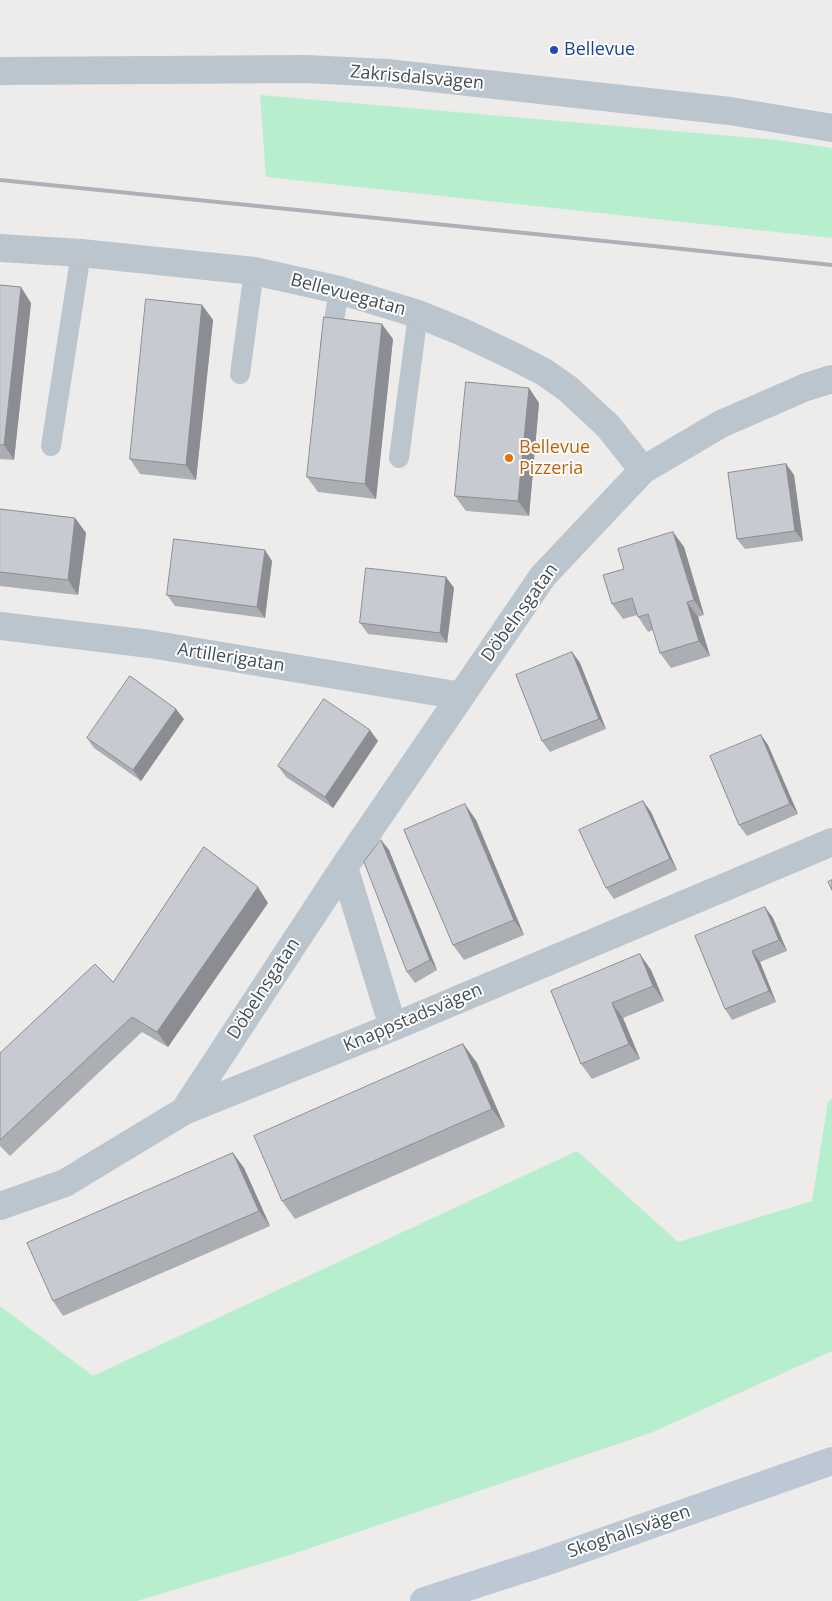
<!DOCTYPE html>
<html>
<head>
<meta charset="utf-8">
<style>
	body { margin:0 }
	canvas { display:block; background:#eeebeb }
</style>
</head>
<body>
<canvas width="832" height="1601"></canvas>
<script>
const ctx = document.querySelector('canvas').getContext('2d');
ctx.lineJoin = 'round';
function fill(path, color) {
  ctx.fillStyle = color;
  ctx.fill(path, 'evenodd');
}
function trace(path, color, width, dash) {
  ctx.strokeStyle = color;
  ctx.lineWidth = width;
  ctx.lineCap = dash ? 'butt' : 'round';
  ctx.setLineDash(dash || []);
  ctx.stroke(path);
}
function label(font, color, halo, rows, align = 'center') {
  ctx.font = font + ' "Open Sans",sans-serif';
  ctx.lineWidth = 4;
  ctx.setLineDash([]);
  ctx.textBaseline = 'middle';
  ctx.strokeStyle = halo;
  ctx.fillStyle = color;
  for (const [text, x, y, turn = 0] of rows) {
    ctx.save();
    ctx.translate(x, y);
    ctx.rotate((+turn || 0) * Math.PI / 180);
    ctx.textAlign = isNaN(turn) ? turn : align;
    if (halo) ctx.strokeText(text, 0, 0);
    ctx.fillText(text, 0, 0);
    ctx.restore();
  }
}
const green = new Path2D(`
	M260,95L777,140L832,148V238L266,177Z
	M832,1099V1351L653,1432L290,1555L137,1601H0V1306L93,1376L577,1151L678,1242L812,1201L828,1102Z`);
const lane = new Path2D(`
	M330,345L339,290
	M240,374L254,271
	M51,446L81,253
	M399,458L418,314`);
const street = new Path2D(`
	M0,71L306,69L387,73L730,111L832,128
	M0,248L81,253L254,271L339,290L418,314L460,331L513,356L544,372L567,388L608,426L643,470
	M0,626L150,644L461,696
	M344,867L393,1027
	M184,1111L344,867L543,576L643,470L721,424L806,387L832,379
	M0,1206L65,1183L184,1111L393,1027L832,842`);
const secondary = new Path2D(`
	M424,1601L542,1563L832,1461`);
const rail = new Path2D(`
	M0,180L673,248L832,265`);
const wall = new Path2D(`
	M0,285L31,303L14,460L0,459Z
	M202,305L213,320L196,480L140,474L130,459Z
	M393,339L376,499L318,492L307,477Z
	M529,388L539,403L529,516L466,511L455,496Z
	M786,464L794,475L803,541L745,549L737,539Z
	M0,509L75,518L86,533L78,595L0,586Z
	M673,532L684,547L704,615L698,617L710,656L671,668L660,653L653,630L648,632L637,615L623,619L612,604L624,569Z
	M272,561L265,618L175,606L167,595Z
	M446,577L454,588L447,643L368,634L360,623Z
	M572,652L580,663L606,729L550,752L542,741Z
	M184,719L141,781L94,748L87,738Z
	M761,735L768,745L798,814L747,836L739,825Z
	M378,741L333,808L286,777L278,766Z
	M643,801L651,812L677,870L614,899L606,888Z
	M476,820L524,935L464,960L453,945Z
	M381,840L389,850L437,970L415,983L407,972Z
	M268,903L168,1047L142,1032L10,1156L0,1146V1053L113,982Z
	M765,907L773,918L787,951L760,962L776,1002L732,1020L725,1009Z
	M651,970L664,1001L623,1018L640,1059L592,1079L581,1064L551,991Z
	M463,1044L477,1063L505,1127L295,1219L282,1201Z
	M233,1153L244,1168L270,1226L63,1316L53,1301Z`);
const shadedWall = new Path2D(`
	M21,287L31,303L14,460L4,445Z
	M202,305L213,320L196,480L186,465Z
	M382,324L393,339L376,499L365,484Z
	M529,388L539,403L529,516L518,501Z
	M786,464L794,475L803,541L795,531Z
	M75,518L86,533L78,595L68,580Z
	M673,532L684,547L704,615L694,600Z
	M265,550L272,561L265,618L257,607Z
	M446,577L454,588L447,643L440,633Z
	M687,602L698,617L710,656L699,641Z
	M572,652L580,663L606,729L599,719Z
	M176,709L184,719L141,781L133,770Z
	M370,730L378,741L333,808L325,797Z
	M761,735L768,745L798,814L790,804Z
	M643,801L651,812L677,870L670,859Z
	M465,804L476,820L524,935L514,920Z
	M381,840L389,850L437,970L430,960Z
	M258,887L268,903L168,1047L157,1032Z
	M765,907L773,918L787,951L779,940Z
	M752,951L760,962L776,1002L769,991Z
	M640,954L651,970L664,1001L653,986Z
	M612,1003L623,1018L640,1059L629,1044Z
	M463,1044L477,1063L505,1127L492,1109Z
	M233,1153L244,1168L270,1226L259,1211Z`);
const building = new Path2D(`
	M0,285L21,287L4,445H0Z
	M146,299L202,305L186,465L130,459Z
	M324,317L382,324L365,484L307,477Z
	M466,382L529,388L518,501L455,496Z
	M786,464L795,531L737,539L728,473Z
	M0,509L75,518L68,580L0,572Z
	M673,532L694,600L687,602L699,641L660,653L648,614L638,617L632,598L612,604L603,575L624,569L618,549Z
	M174,539L265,550L257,607L167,595Z
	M366,568L446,577L440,633L360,623Z
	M572,652L599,719L542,741L516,675Z
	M130,676L176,709L133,770L87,738Z
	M324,699L370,730L325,797L278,766Z
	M761,735L790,804L739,825L710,756Z
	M643,801L670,859L606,888L579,830Z
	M465,804L514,920L453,945L404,830Z
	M381,840L430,960L407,972L364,862Z
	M204,847L258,887L157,1032L132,1017L0,1140V1053L95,964L113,982Z
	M832,880V890L828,882Z
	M765,907L779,940L752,951L769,991L725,1009L695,936Z
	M640,954L653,986L612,1003L629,1044L581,1064L551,991Z
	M463,1044L492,1109L282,1201L254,1136Z
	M233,1153L259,1211L53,1301L27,1243Z`);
const markers = [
	[554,50,5,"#1a4fb4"],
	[509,458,5,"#e8710a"]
];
const transitNames = [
	["Bellevue",564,50]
];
const streetNames = [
	["Zakrisdalsvägen",417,78,5],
	["Bellevuegatan",348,295,15],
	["Döbelnsgatan",520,613,-54],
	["Artillerigatan",231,658,9],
	["Döbelnsgatan",264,989,-57],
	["Knappstadsvägen",413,1018,-23],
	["Skoghallsvägen",629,1532,-19]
];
const foodNames = [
	["Bellevue",519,448],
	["Pizzeria",519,469]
];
fill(green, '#b6eece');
trace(lane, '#bbc5ce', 20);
trace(street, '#bbc5ce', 28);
trace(secondary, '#bdc8d5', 28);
trace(rail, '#adb0b6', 4);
fill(wall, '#abaeb3');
fill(shadedWall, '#8b8d92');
fill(building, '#c7cad0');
trace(building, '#8b8d92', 1);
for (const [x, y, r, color] of markers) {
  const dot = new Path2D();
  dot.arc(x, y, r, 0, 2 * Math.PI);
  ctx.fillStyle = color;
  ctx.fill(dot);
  trace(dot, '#fff', 2);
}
label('18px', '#164399', '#fff', transitNames, 'left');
label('18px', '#434e58', '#fff', streetNames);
label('18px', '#c56008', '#fff', foodNames, 'left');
</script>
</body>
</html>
